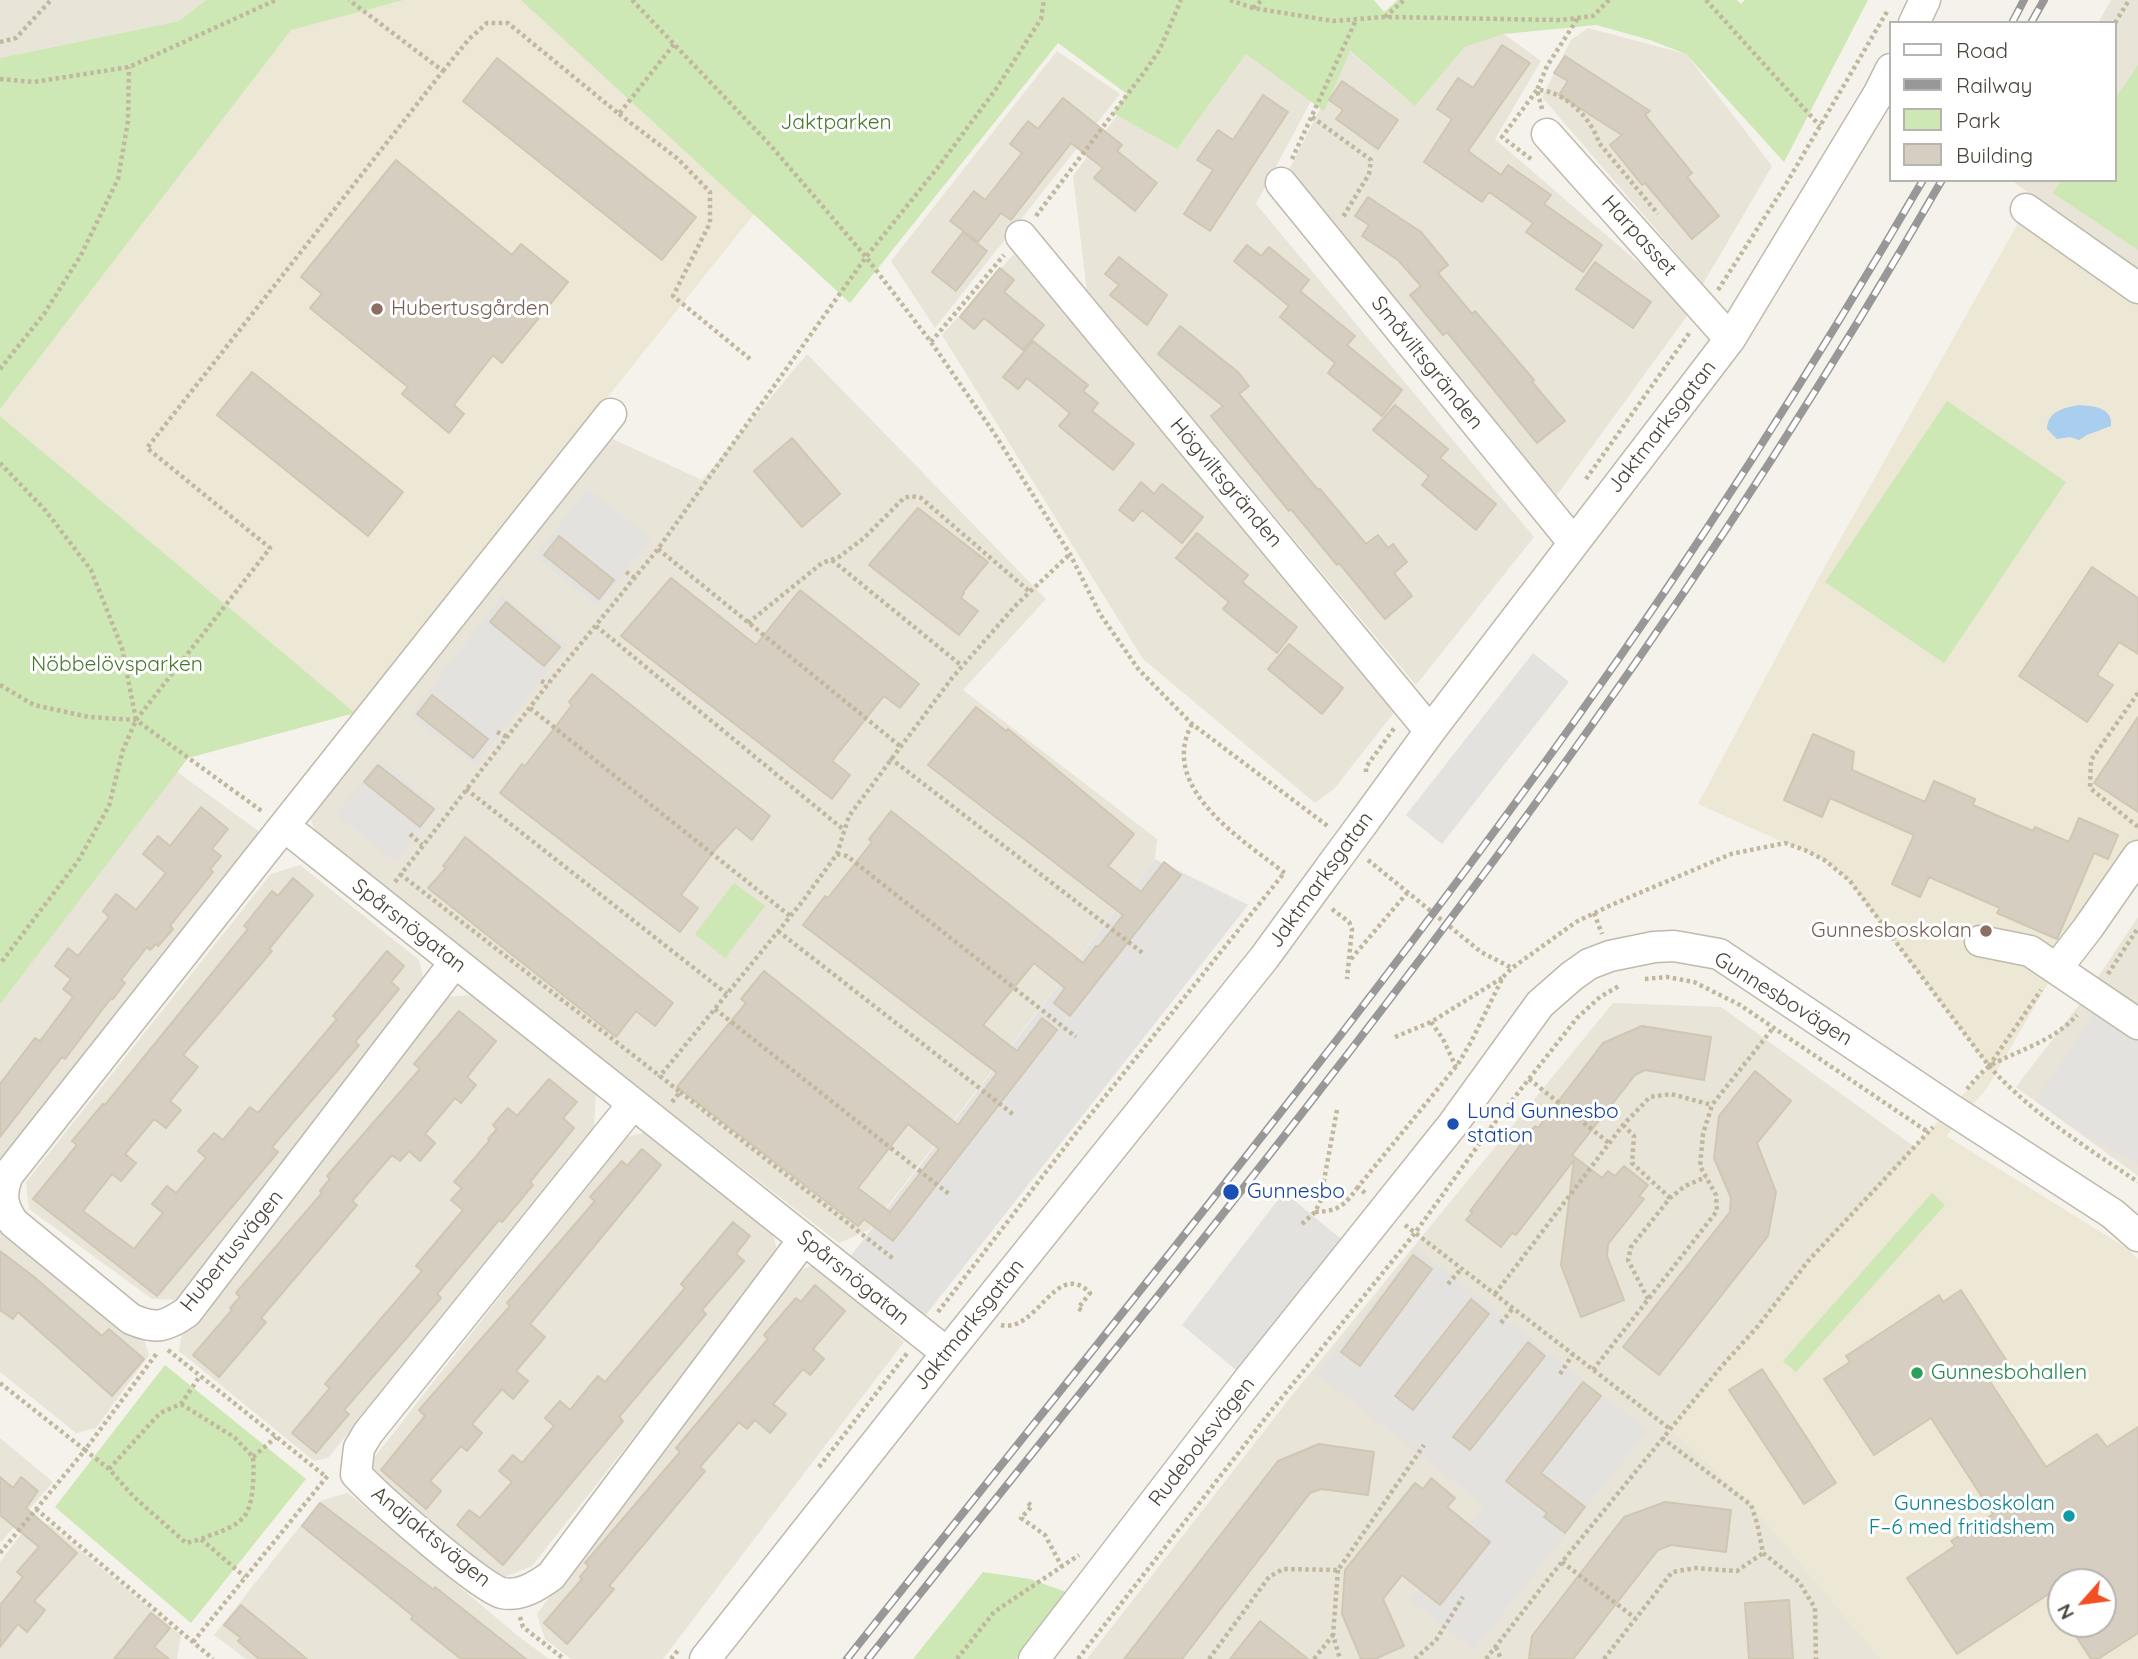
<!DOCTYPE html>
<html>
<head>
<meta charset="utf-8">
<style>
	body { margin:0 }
	#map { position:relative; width:2138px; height:1659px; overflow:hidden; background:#f4f2ea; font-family:Quicksand,sans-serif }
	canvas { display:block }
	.legend { position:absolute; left:1889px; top:21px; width:228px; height:161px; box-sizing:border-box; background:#fff; border:2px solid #b6b4af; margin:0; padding:9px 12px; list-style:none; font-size:21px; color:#484338 }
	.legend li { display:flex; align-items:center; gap:14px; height:35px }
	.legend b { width:35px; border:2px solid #b6b4af }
	.north { position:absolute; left:2047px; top:1568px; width:70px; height:70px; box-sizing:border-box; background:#fff; border:2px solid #b6b4af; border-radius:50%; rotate:242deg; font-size:19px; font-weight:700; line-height:28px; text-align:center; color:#484338 }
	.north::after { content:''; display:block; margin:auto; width:24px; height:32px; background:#f15025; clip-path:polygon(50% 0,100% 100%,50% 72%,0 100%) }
</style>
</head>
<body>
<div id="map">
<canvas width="2138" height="1659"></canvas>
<ul class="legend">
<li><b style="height:9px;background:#fff"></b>Road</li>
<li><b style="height:9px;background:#989898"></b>Railway</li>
<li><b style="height:19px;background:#cde7b5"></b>Park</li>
<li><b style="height:19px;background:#d6cec0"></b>Building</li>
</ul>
<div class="north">N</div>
</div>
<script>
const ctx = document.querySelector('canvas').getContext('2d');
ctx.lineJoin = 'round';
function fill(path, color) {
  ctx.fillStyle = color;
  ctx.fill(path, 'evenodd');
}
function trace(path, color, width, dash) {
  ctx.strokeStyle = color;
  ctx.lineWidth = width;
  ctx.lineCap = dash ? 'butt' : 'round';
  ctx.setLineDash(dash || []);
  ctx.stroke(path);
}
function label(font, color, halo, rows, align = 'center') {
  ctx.font = font + ' Quicksand,sans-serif';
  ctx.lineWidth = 6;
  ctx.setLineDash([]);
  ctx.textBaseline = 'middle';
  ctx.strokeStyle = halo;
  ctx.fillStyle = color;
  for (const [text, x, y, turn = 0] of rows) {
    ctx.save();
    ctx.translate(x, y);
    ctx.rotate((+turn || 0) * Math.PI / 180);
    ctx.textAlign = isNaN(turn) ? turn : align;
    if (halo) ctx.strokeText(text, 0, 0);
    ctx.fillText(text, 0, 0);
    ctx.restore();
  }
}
const residential = new Path2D(`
	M0,0H206L179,21L0,58Z
	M2111,0H2138V273L2011,180H2115V23H2098Z
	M1588,28L1686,54L1772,166L1703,284L1542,97L1571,40Z
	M1504,34L1541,61L1495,139L1692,309L1557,495L1283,182L1349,51L1415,106L1465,47Z
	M1057,51L1120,94L935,328L891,261Z
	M1246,54L1312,99L1256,204L1534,537L1416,685L1087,292L1073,176L1117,115L1177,149Z
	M1014,254L1396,710L1334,789L1315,803L1143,659L942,335Z
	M807,354L1046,599L963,690L1157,839L1155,859L869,1230L839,1243L318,839L306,807L604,435L702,480Z
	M176,771L264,835L0,1165V1003Z
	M300,865L419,960L424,982L182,1300L152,1299L29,1209L26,1182L271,874Z
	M2138,917V1176L2016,1087L2082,1001Z
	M472,995L596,1091L594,1129L328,1458L314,1461L179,1351L182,1333L444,997Z
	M1613,1003L1721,1007L1934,1161L1882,1659H1087L1293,1394Z
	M651,1131L772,1230L778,1255L532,1566L500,1579L373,1477L374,1458L625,1137Z
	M0,1227L144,1339L149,1355L96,1428L76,1433L0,1372Z
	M816,1264L904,1342L663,1659H571L545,1639L537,1614L790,1274Z
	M0,1438L53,1482L1,1542L0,1541Z
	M348,1493L518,1636L549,1659H246L214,1635L320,1501Z
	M49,1524L181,1635L177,1659H0V1562L28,1525Z`);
const education = new Path2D(`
	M404,0H529L758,209L355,713L0,416V409L291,29Z
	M2026,209L2138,288V856L2057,968L1987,1088L1946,1136L2125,1247L2138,1259V1659H1880L1751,1505L1670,1429L1721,1367L1758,1326L1809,1260L1989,1067L1849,881L1826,861L1805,850L1785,843L1698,804L1819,577ZM2061,1582H2103V1624H2061Z`);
const green = new Path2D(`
	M206,0H404L291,30L0,409V58L179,21Z
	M521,0H1374L1384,12L1398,0H1737L1741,4L1745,0H1868L1784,162L1686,54L1650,40L1596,25L1504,34L1465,47L1415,106L1350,51L1324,111L1246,54L1177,149L1113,113L1127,94L1058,43L850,303Z
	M2138,65V250L2053,193L2061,180H2115V99Z
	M1947,401L2066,482L1944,663L1825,582Z
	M0,416L355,713L188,758L0,1004Z
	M734,883L765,906L725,958L695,934Z
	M1932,1193L1945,1205L1796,1372L1783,1361Z
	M165,1365L306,1479L191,1623L55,1507Z
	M983,1572L1030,1579L1066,1592L1016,1659H913Z`);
const parking = new Path2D(`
	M588,489L651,538L598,606L535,557Z
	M502,596L567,645L476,765L410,716Z
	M1533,653L1569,682L1442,844L1406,815Z
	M380,759L439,808L395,862L336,814Z
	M1155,859L1248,905L925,1316L850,1257Z
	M2100,1005L2138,1034V1164L2092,1139L2035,1101Z
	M1284,1192L1346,1243L1242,1375L1182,1325Z
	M1416,1248L1647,1430L1474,1650L1410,1600L1484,1505L1317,1374Z`);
const water = new Path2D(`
	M2079,405C2093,406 2113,407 2111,426L2087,435L2079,440L2070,437L2057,439L2047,429C2048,411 2063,408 2079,405Z`);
const building = new Path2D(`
	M1502,45L1530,63L1468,151L1501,175L1508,165L1551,195L1544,204L1602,245L1583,272L1526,232L1533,223L1489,192L1482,202L1424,162L1452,119L1437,109L1458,78L1473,88Z
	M1565,56L1650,111L1645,115L1692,173L1687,177L1719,216L1692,239L1645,183L1642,185L1610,145L1622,135L1559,95L1568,81L1554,73Z
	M497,58L696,217L662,260L463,101Z
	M1342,81L1398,120L1378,149L1336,119L1343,110L1329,100Z
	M1263,95L1288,112L1210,231L1184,214L1213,170L1197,160L1218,130L1233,140Z
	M1063,98L1122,145L1117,151L1157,183L1135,211L1094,178L1103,168L1071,143L1011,220L1001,213L978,242L950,221L974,191L985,200L1022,153L1010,144L1028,121L1038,129Z
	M396,160L512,255L521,244L568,282L502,363L493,355L454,405L464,414L449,433L402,394L408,387L310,308L322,294L301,277Z
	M1368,197L1421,232L1448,265L1438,273L1472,314L1475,311L1534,380L1532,382L1565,421L1537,443L1447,332L1443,335L1410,295L1421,286L1398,260L1362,236L1369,225L1355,216Z
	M963,232L987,251L956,291L932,272Z
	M1247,245L1261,256L1269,247L1309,280L1300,291L1355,336L1347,345L1402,390L1382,416L1328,373L1335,363L1280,317L1289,306L1234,261Z
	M1119,257L1167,295L1147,325L1110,295L1119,285L1105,274Z
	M1595,262L1651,302L1633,328L1576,289Z
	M1000,268L1014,280L1004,292L1044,325L1023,350L984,318L974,329L960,317Z
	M1180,326L1238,372L1249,386L1239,394L1318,490L1320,489L1366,544L1378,535L1388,548L1393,544L1407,562L1394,573L1412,596L1385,619L1339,563L1337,565L1291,509L1289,511L1211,416L1223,406L1158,354Z
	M1033,341L1088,385L1083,391L1098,403L1092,411L1134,444L1113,470L1059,426L1070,413L1027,378L1018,389L1003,377Z
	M252,372L403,492L368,536L217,415Z
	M1395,405L1448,449L1440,458L1496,504L1476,530L1422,485L1429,476L1373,430Z
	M792,438L840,494L802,527L754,471Z
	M1141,482L1154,494L1162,484L1203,517L1182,543L1142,510L1133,521L1119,510Z
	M918,508L988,562L963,592L964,593L961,598L978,611L959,635L869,565Z
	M1197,533L1248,575L1242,582L1297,627L1277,653L1223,609L1229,602L1176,558Z
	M559,536L614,580L599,599L544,555Z
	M2092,567L2138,598V654L2119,642L2097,675L2113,685L2087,722L2019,676Z
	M671,578L756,645L800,590L919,684L900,708L884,696L832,761L850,775L832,799L621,636Z
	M506,602L560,647L544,666L490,622Z
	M1289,644L1343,688L1322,714L1268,669Z
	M592,674L770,816L752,840L736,827L714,851L681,895L698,908L680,932L500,793L522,764L525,766L556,726L572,705L569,702Z
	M432,695L488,739L473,758L417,714Z
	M976,707L1006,731L1008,729L1134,834L1108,866L1141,892L1164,862L1181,875L1070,1016L1054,1003L1065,988L1034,963L983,1025L1017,1051L1042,1018L1057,1030L893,1241L864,1219L858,1226L677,1087L746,1003L741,999L764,971L958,1125L997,1073L803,925L825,896L828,898L872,842L869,839L891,811L1083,963L1096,946L1098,947L1123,915L928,765ZM908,1124L939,1149L890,1212L858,1188Z
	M2138,717V812L2094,783Z
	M1813,734L1854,752L1852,770L1925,802L1934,781L1975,799L1973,805L2033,831L2035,827L2069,842L2079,818L2118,835L2108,859L2094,853L2057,939L1997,913L2000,908L1929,877L1920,897L1892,884L1914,835L1830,798L1822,817L1784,800Z
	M378,765L434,809L420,827L364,782Z
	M201,807L228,829L212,849L221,856L210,869L213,872L170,926L173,929L158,946L156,944L150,950L147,947L121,980L125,983L113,999L111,998L65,1059L62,1057L0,1137V1084L35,1038L40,1041L73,997L63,989L71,979L55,966L68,948L78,956L109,917L103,911L116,894L136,910L166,873L143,854L158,836L170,846Z
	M465,837L673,1003L655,1026L636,1011L616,1037L428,888L446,868L443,866Z
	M293,878L313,895L269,949L272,951L183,1055L198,1067L170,1101L181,1110L166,1128L154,1119L125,1154L136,1163L121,1181L112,1174L83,1211L134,1249L163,1213L152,1204L167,1186L176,1193L206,1158L198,1151L214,1133L223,1140L250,1107L258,1113L337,1019L333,1016L387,951L404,966L391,982L399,989L355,1042L359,1045L272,1147L278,1152L157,1296L33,1199L77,1145L72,1141L103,1104L105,1105L248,929L244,926L272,891L278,896Z
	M459,1011L496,1041L467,1077L476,1085L461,1103L455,1098L425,1134L435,1143L420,1161L409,1151L400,1161L392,1155L352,1201L357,1205L261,1318L266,1322L219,1377L193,1355L232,1310L230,1308L240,1297L236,1293L322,1193L320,1191L330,1179L327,1176L420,1069L414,1064Z
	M1642,1026L1711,1037L1704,1080L1645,1070L1635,1075L1572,1155L1602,1178L1608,1171L1615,1176L1624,1166L1648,1185L1639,1196L1644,1199L1608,1244L1607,1256L1624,1300L1581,1317L1561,1265L1574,1160L1516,1235L1512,1233L1501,1247L1466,1220L1473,1212L1470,1211L1535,1126L1538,1128L1603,1043Z
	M1755,1071L1791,1101L1757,1143L1776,1192L1768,1236L1659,1375L1623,1347L1730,1212L1731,1198L1714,1158L1719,1116Z
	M549,1079L577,1102L563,1118L574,1128L530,1182L533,1185L502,1222L499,1220L437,1294L441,1298L344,1410L349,1414L316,1453L292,1433L330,1388L325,1384L422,1271L416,1266L463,1210L451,1200L462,1188L454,1182L490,1140L488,1139L497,1129L493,1125L508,1108L517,1116Z
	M642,1149L661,1165L530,1324L545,1337L516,1371L528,1381L513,1399L502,1389L472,1424L482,1433L467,1451L461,1446L430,1481L441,1491L426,1509L381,1470L425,1416L419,1410L510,1306L507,1303L595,1201L590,1197L622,1161L627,1166Z
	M733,1222L750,1236L736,1254L744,1261L702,1310L706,1314L619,1417L623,1421L503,1565L457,1525L469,1510L480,1518L512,1482L499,1471L513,1455L522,1463L554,1426L545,1418L560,1401L570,1410L598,1376L605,1382L685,1288L681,1284Z
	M0,1251L33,1276L102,1336L109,1329L144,1359L112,1396L18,1312L13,1319L0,1310Z
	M1413,1255L1432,1269L1360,1366L1341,1352Z
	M815,1285L845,1311L813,1349L824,1359L810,1375L803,1369L773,1404L786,1414L770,1433L755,1420L747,1429L739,1422L700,1467L705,1471L609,1586L614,1589L567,1644L544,1623L582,1579L580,1577L589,1566L585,1563L680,1452L676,1448L768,1339L764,1335L796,1298L801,1302Z
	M1961,1290L2010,1366L1989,1380L2046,1467L2097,1434L2107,1447L2138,1427V1633L2098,1659H2091L2068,1624H2103V1582H2061V1586L1957,1654L1907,1578L1955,1546L1951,1541L1993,1514L1931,1418L1874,1455L1824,1379L1850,1362L1846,1356L1939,1295L1943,1302Z
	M1471,1299L1489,1314L1413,1410L1395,1396Z
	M1528,1342L1545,1356L1470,1450L1453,1437Z
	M1762,1369L1836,1483L1804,1504L1729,1390Z
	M1583,1382L1601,1396L1541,1473L1585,1507L1565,1533L1544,1517L1547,1513L1506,1481Z
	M1319,1444L1374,1452L1368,1495L1321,1489L1310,1493L1182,1659H1124L1278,1461Z
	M0,1477L13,1488L21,1477L38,1491L26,1508L77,1553L34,1601L45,1610L27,1632L18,1624L0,1647V1605L23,1577L17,1572L39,1547L0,1515Z
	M1431,1478L1455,1498L1447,1507L1490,1542L1440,1605L1402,1575L1383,1599L1404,1646L1375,1659H1361L1342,1614L1345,1570L1415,1483L1423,1489Z
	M1665,1502L1731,1510L1726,1552L1671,1545L1658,1550L1573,1659H1529L1532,1636L1624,1517Z
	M320,1503L434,1590L435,1587L526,1659H461L411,1619L413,1616L302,1526Z
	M1789,1600L1793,1659H1749L1745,1603Z
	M241,1605L307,1659H259L238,1641L241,1638L224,1625Z
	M151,1613L170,1628L154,1647L169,1659H114Z
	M1260,1621L1308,1659H1230Z`);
const path = new Path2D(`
	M632,0L772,147L866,257L931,342L994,433L1070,554L1100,614L1139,670L1192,724L1329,827
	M1230,0L1253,8L1333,21L1384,17L1561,20L1593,16L1609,0
	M1706,0L1820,126
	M1253,8L1262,0
	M1385,17L1404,0
	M2115,23L2129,0
	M0,42L16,38L51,0
	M443,71L469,39L487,23H508L619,114L674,44
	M0,79L34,82L129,67L276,0
	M1542,109L1537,90L1547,66L1578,18
	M619,114L678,159L710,192V223L673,296L750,359
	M1312,117L1371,160L1369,174L1343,217
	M1292,159L1356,20
	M1531,159L1502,137L1537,90C1564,90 1592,119 1599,143L1658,214
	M1036,216L1148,67L1160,49L1181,0
	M1718,290L1786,184L1888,10
	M931,342L1004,255
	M0,369L44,314L81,255L118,179L128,121L129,67
	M0,463L46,511L91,570L122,648L136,720L123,750L109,806L78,861L0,964
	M1586,479L1690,332
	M658,549L900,746
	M832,560L962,666
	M626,572L635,578
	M748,623L822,563L839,557L864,538L904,498L911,496L921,498L1030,592
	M596,626L844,830
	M541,681L548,684
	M0,685L34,705L89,717L136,720L263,812
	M2138,693L2091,760L2090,788L2138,827
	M530,708L790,916
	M136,720L270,548L147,448L443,71L349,0
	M1192,724C1157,788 1243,840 1286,874
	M497,732L507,737
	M890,758L1144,954
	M1366,772V767L1395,727
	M466,789L727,994
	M410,834L422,845
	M837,854L847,856L1076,1037
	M1368,860L1481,952L1512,968
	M400,874L660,1076
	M395,882L548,684L658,549L866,257L939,166L996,89L1041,19L1044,0
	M1332,909L1349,922L1352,929L1347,979
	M1594,913L1602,934
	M778,931L1014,1115
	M1351,959L1407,893
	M2108,974L2138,928
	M1645,979L1667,977L1694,982L1740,1005L1928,1132
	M715,1009L949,1194
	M1431,1022L1443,1039L1456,1067
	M1395,1037L1431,1022L1502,978
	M1989,1066C2031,1113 2086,1147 2138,1182
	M1529,1079L1609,1143
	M1967,1089C1974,1081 1982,1071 1991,1065C2021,1049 2054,1041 2077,1015
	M680,1092L895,1260
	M672,1102L680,1092L660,1076L802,902L837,854L849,816L952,678L1016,605L1070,554
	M1623,1125L1634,1136L1632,1163L1670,1198
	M1365,1193L1358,1187L1458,1064L1471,1042L1503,977L1512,968L1576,922L1609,906L1731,854L1785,843L1805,850L1826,861L1850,881L1989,1066L2041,990
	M1315,1212C1339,1211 1344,1206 1358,1187
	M1302,1224L1315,1212L1320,1202L1337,1110
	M1405,1225L1670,1429
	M1448,1284L1461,1269
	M1495,1294L1623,1125L1650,1097L1671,1094L1712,1105
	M1648,1299L1628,1260L1631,1247L1670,1198L1685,1186L1706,1177
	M938,1312L1079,1129L1284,873
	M1501,1323L1513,1308
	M1001,1325C1037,1334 1056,1258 1090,1293L1078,1308L1084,1312
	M168,1350L325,1476
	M1593,1370L1717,1211L1716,1195L1700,1166L1703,1134L1712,1105L1773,1028
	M1560,1374L1573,1354
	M0,1383L85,1450L157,1353
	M181,1404L234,1437L253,1457C254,1472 254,1500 246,1514C237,1528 215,1533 201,1539
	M1662,1438L1751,1505L1757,1523L1763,1553L1799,1582L1815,1608L1816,1659
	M253,1457L276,1437
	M819,1467L908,1352
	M109,1469L160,1413L181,1404L200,1376
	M1028,1503L1032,1506L1021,1518L1045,1535L1062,1567
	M36,1509L213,1659
	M0,1553L85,1450L109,1469L134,1497L186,1543L201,1539L245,1577
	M1562,1562L1635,1618
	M1338,1570L1333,1635L1340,1659
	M520,1617L523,1627L564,1659
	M193,1642L329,1474
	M1496,1647L1501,1659
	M671,1659L679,1649
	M957,1659L994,1612L1079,1555
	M1078,1659L1271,1411L1415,1233L1495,1122L1577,1018L1600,997L1619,986
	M1209,1659L1269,1577L1283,1569L1338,1570L1424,1445
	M1314,1659L1333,1635
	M1415,1659L1436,1640L1463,1597
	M1486,1659L1553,1573L1721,1367L1758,1326L1809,1260L1933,1127
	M1604,1659L1672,1572L1696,1568L1737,1571L1763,1553`);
const minor = new Path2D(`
	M1914,23L1925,0
	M1547,134L1730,339
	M1281,183L1573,542
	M2026,209L2138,288
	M1021,236L1430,731
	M611,414L284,826L947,1353
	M1363,823L1430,731L1730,339L1879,93L1891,69
	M284,826L8,1175C0,1194 2,1207 14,1223L131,1319C157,1330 165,1327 187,1312L455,962
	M1980,941L2030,951L2138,1024
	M2057,968L2088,928L2138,856
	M633,1104L368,1433L359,1448L356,1474C375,1495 479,1587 502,1593C520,1597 537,1586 551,1576L804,1239
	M705,1659L947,1353L1264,958L1332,865
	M1034,1659L1250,1378L1453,1124L1540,1004L1572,976L1589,964L1610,956L1654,947L1674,946L1719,954L1949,1108L2113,1214L2138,1236`);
const rail = new Path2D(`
	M2012,23L2024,0
	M2031,23L2044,0
	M847,1659C1092,1349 1344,1043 1574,722C1699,547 1815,365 1923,180
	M868,1659C1112,1352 1362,1049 1589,729C1715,552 1833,369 1942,180`);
const minorBridge = new Path2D(`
	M1332,865L1363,823`);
const markers = [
	[377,309,7,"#8d6e63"],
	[1986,931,7,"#8d6e63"],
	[1453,1124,7,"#1a4fb4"],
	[1231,1192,9,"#1a4fb4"],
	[1917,1373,7,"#2e9e5b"],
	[2069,1516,7,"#0f9aa8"]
];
const parkNames = [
	["Jaktparken",836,123],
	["Nöbbelövsparken",117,665]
];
const streetNames = [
	["Harpasset",1639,236,48],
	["Småviltsgränden",1427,363,51],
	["Jaktmarksgatan",1662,427,-52],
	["Högviltsgränden",1226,483,50],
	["Jaktmarksgatan",1321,880,-54],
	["Spårsnögatan",409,926,38],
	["Gunnesbovägen",1783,999,32],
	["Hubertusvägen",232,1251,-51],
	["Spårsnögatan",853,1278,39],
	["Jaktmarksgatan",969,1325,-51],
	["Rudeboksvägen",1202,1442,-52],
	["Andjaktsvägen",431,1537,39]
];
const educationNames = [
	["Hubertusgården",391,309],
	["Gunnesboskolan",1972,931,"right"]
];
const transitNames = [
	["Lund Gunnesbo",1467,1112],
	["station",1467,1136],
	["Gunnesbo",1247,1192]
];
const leisureNames = [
	["Gunnesbohallen",1931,1373]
];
const cultureNames = [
	["Gunnesboskolan",2055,1504],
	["F–6 med fritidshem",2055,1528]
];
fill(residential, '#e8e4d8');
fill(education, '#ede7d5');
fill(green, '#cde7b5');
fill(parking, '#e3e2de');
fill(water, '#aaceee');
fill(building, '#d6cec0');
trace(building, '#d0c7b3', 2);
trace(minor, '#c0baad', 33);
trace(path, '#c1b79f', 4.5, [3.5, 3.5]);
trace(minor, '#fff', 30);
trace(rail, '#989898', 8);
trace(rail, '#fff', 5, [16]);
trace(minorBridge, '#c0baad', 33, []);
trace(minorBridge, '#fff', 30);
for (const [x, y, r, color] of markers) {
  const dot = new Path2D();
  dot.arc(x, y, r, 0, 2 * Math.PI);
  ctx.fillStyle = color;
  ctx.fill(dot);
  trace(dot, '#fff', 2.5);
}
label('21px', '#45782d', '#fff', parkNames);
label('21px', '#484338', '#fff', streetNames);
label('21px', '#785e54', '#fff', educationNames, 'left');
label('21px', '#164399', '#fff', transitNames, 'left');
label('21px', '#27864d', '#fff', leisureNames, 'left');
label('21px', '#0d838f', '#fff', cultureNames, 'right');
</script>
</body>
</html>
